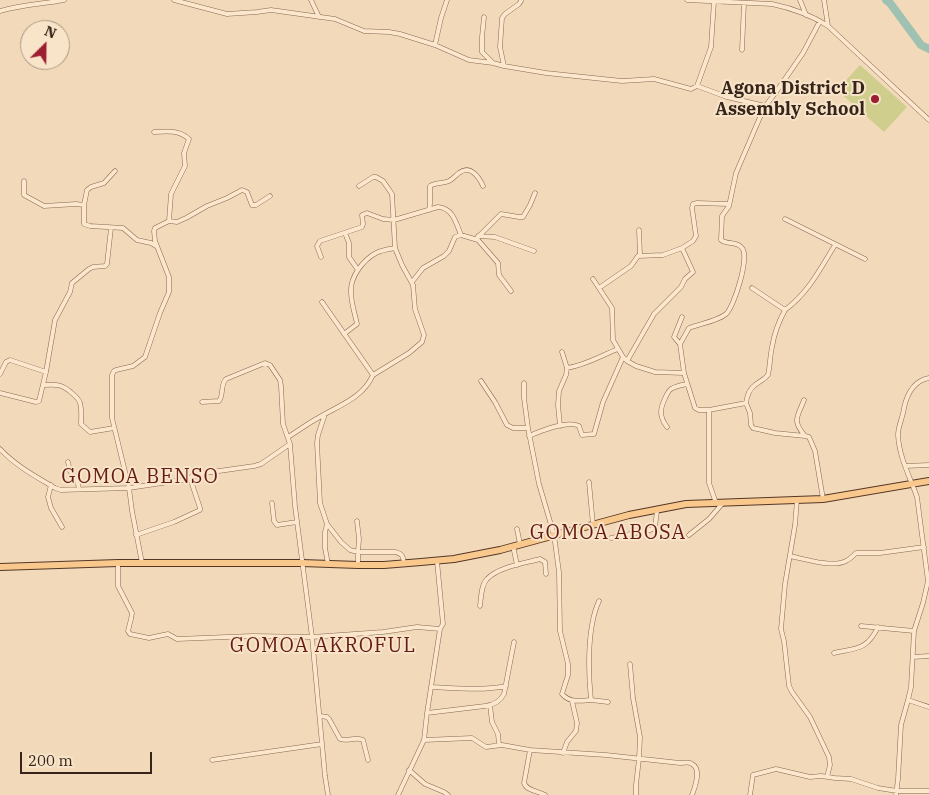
<!DOCTYPE html>
<html>
<head>
<meta charset="utf-8">
<style>
	body { margin:0 }
	#map { position:relative; width:929px; height:795px; overflow:hidden; background:#f1d9b9; font-family:"IBM Plex Serif",serif }
	canvas { display:block }
	.north { position:absolute; left:20px; top:20px; width:50px; height:50px; box-sizing:border-box; background:#f8e4c9; border:1px solid #aa9783; border-radius:50%; rotate:23deg; font-size:14px; font-weight:700; line-height:20px; text-align:center; color:#362319 }
	.north::after { content:''; display:block; margin:auto; width:18px; height:22px; background:#9c1e30; clip-path:polygon(50% 0,100% 100%,50% 72%,0 100%) }
	.scale { position:absolute; left:20px; top:752px; width:132px; height:22px; box-sizing:border-box; border:2px solid #362319; border-top:0; padding-left:6px; font-size:15px; line-height:18px; white-space:nowrap; color:#362319; -webkit-text-stroke:4px #f8e4c9; paint-order:stroke }
</style>
</head>
<body>
<div id="map">
<canvas width="929" height="795"></canvas>
<div class="north">N</div>
<div class="scale">200 m</div>
</div>
<script>
const ctx = document.querySelector('canvas').getContext('2d');
ctx.lineJoin = 'round';
function fill(path, color) {
  ctx.fillStyle = color;
  ctx.fill(path, 'evenodd');
}
function trace(path, color, width, dash) {
  ctx.strokeStyle = color;
  ctx.lineWidth = width;
  ctx.lineCap = dash ? 'butt' : 'round';
  ctx.setLineDash(dash || []);
  ctx.stroke(path);
}
function label(font, color, halo, rows, align = 'center') {
  ctx.font = font + ' "IBM Plex Serif",serif';
  ctx.lineWidth = 4;
  ctx.setLineDash([]);
  ctx.textBaseline = 'middle';
  ctx.strokeStyle = halo;
  ctx.fillStyle = color;
  for (const [text, x, y, turn = 0] of rows) {
    ctx.save();
    ctx.translate(x, y);
    ctx.rotate((+turn || 0) * Math.PI / 180);
    ctx.textAlign = isNaN(turn) ? turn : align;
    if (halo) ctx.strokeText(text, 0, 0);
    ctx.fillText(text, 0, 0);
    ctx.restore();
  }
}
const green = new Path2D(`
	M860,65L907,107L884,132L837,90Z`);
const river = new Path2D(`
	M886,0L890,3L921,45L929,49`);
const minor = new Path2D(`
	M174,0L227,14L257,12L271,10L335,19L364,31L389,32L400,34L435,45L469,60L493,63
	M311,0L319,17
	M687,0L772,4C791,8 811,15 828,26L929,120
	M800,0L806,15
	M824,0L828,26
	M0,11C21,5 42,4 64,0
	M484,17L482,37V52L493,63L504,66L546,73L622,81L654,79L691,89L697,86L711,47L714,1
	M435,45L441,18L447,0
	M742,50L744,3
	M504,66L500,47L502,18L505,14L519,4L521,1V0
	M697,86L727,97L765,106
	M154,132C167,131 179,130 189,139L184,153L185,166L171,194L169,221
	M115,171L104,183L91,187L87,190L84,205V224L90,226L123,228L137,240L151,243L156,246
	M24,181V195L44,206L76,204L84,205
	M359,186L373,177H376L383,181L392,194L395,248L402,265L413,285L415,309L424,335L422,342L409,353L373,375
	M429,210L430,204V186C436,182 443,184 449,181C453,179 456,175 459,173C470,164 479,177 483,186
	M785,219L865,259
	M639,230L640,255
	M345,233L349,243V257L358,270
	M478,236L495,237L534,251
	M476,239L501,214L519,217H523L530,205L535,193
	M321,257L317,246L320,241L362,227L363,224L362,215L367,213L383,219L394,220L438,207C453,208 456,223 461,235
	M593,279L612,308L613,340L623,357L627,361L636,366L655,372L684,373
	M412,282L423,268L444,256L449,251L455,237L461,235L478,240L498,263L499,275L511,291
	M599,288L631,266L638,256L663,255L682,248L693,241L696,236L692,208L693,204L697,203L729,204
	M752,288L785,310
	M682,317L674,337L680,344L684,373L695,408L699,410H709L746,403C747,396 749,389 755,385C760,381 764,380 768,375C770,366 770,356 772,347C774,334 779,321 785,310C809,292 820,269 835,245
	M344,334L357,324C355,314 351,303 351,292C350,277 363,260 376,253C382,250 389,249 395,248
	M680,344L689,328C699,324 718,321 726,314C734,307 750,257 742,248C737,241 727,245 721,240L722,216L729,206L736,173L764,108L776,92L803,53L820,21
	M627,361L654,314L681,287L685,279L693,272L682,248
	M567,368C586,365 600,356 618,349
	M0,374L6,362L10,360L46,372
	M481,381L495,402L507,425L513,428H528L539,484L554,535L559,572L560,631L568,664V675L562,694C570,703 580,701 591,700C588,671 587,627 599,601
	M524,383V398L528,428
	M43,385C57,384 62,384 73,394C76,397 79,399 80,403C82,410 81,417 81,424L90,432L114,428
	M0,393L36,402L39,401L46,372L55,320L70,292L72,283L89,269L93,267L105,266L107,264L111,228
	M804,400C797,418 792,420 805,436
	M746,403L750,413L751,425L753,428L775,433L805,436L809,437L815,451L823,499
	M709,410V483L716,503
	M325,414L318,435L317,443L320,503L327,524L325,532V548L328,564
	M560,426L558,405L559,391L566,375L567,368L562,352
	M667,427C664,423 661,417 661,412C661,406 667,392 671,389C676,386 682,385 687,384
	M529,436C541,431 567,420 579,426L582,435L594,434L603,402L623,357
	M288,437C298,431 307,424 318,418C338,406 363,398 373,375L322,302
	M0,449C16,466 35,476 55,488L61,490L129,488L182,480L205,473L254,466L261,464L290,444
	M68,462L70,471L77,480L79,489
	M905,466L929,465
	M589,482L593,525
	M51,485L48,497L51,508L62,527
	M797,500L795,525L785,584L781,629L784,641L789,686L792,692L810,717L829,757L830,765L827,777
	M272,503L274,521L277,525L297,522
	M357,521L359,539L358,552V565
	M327,524L341,542L350,550L358,552H395C403,554 403,556 404,564
	M517,529L520,544
	M136,535L174,522L200,510V508L190,478
	M689,535L709,519L722,504
	M611,538L650,530L655,527L657,511
	M513,546L517,565
	M790,556C804,559 833,568 846,561C850,559 853,556 856,553H880L924,547
	M118,563V586L132,613L131,619L128,631L130,634L149,638L168,634L177,639L252,636L312,637L295,506L290,444L283,424L281,386L280,380L270,365L265,363L226,379C220,385 224,395 219,401L202,402
	M142,563L132,511L129,488L112,418V375L114,371L116,370L133,366L145,357L160,313L169,292V277L155,241L154,231L155,228L169,221L177,222L186,218L207,206L227,198L242,190L247,192L252,205H256L270,196
	M480,606C481,598 481,585 487,579C498,567 525,563 540,559L545,562L546,574
	M861,626L914,631
	M834,653C857,648 867,650 878,627
	M913,657L929,656
	M630,664L633,698L640,737L639,759L636,785V795
	M431,687C455,688 482,691 506,686
	M591,700L608,702
	M908,700L929,707
	M490,705L492,722L498,734L499,745
	M427,713L485,706C493,705 500,702 504,694L514,642
	M320,716L327,717L329,719L340,739C348,742 356,736 363,740L368,760
	M424,740L472,738L486,747L502,745L530,750L606,755L680,763C684,763 689,761 692,764C702,769 695,787 692,795
	M530,750L524,783C527,791 538,791 545,795
	M563,753L567,742L576,731L577,723L572,701
	M212,760L322,744
	M409,770L425,784L444,792L448,795
	M328,795L325,776L312,637L383,632L417,627L440,629
	M398,795L424,740L427,713L440,629L443,624L437,561
	M750,795L753,775L776,769L810,777L821,776L835,778L851,779L878,788L897,791H929
	M896,795L898,779L901,725L908,700L911,687L914,631L923,603L928,581L917,497C910,477 899,457 898,435C898,426 903,417 904,408C907,394 913,381 929,378`);
const primary = new Path2D(`
	M0,567L118,563H302L358,565H384L421,562L454,559L500,550L629,515L686,504L823,499L929,481`);
const markers = [
	[875,99,5,"#9c1e30"]
];
const poiNames = [
	["Agona District D",865,89],
	["Assembly School",865,110]
];
const quarterNames = [
	["GOMOA BENSO",140,477],
	["GOMOA ABOSA",608,533],
	["GOMOA AKROFUL",323,646]
];
fill(green, '#cfce8d');
trace(river, '#9fc1b2', 8);
trace(minor, '#886853', 5);
trace(primary, '#553728', 8);
trace(minor, '#fce7cd', 4);
trace(primary, '#f9c88c', 6);
for (const [x, y, r, color] of markers) {
  const dot = new Path2D();
  dot.arc(x, y, r, 0, 2 * Math.PI);
  ctx.fillStyle = color;
  ctx.fill(dot);
  trace(dot, '#f8e4c9', 2);
}
label('bold 18px', '#362319', '#f8e4c9', poiNames, 'right');
ctx.letterSpacing = '1px';
label('20px', '#661b15', '#f8e4c9', quarterNames);
ctx.letterSpacing = '0px';
</script>
</body>
</html>
